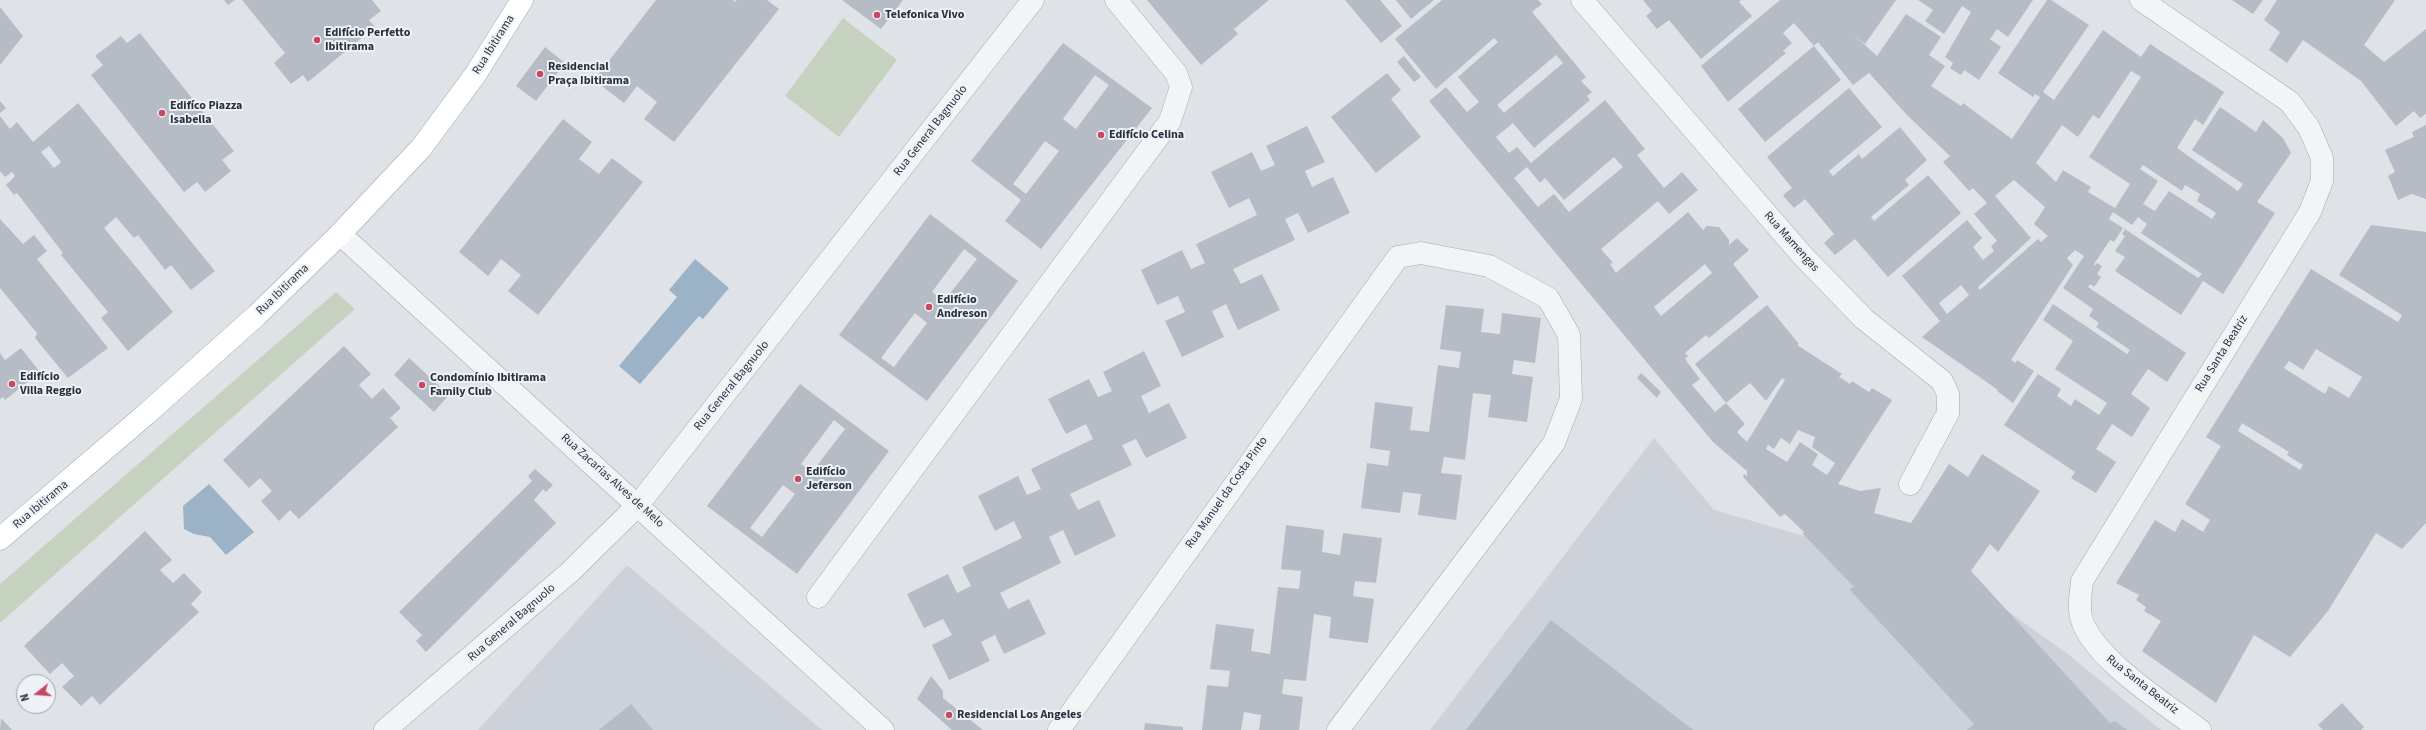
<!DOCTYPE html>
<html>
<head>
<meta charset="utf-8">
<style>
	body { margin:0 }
	#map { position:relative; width:2426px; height:730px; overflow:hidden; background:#dfe3e8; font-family:"Source Sans 3",sans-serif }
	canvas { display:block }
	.north { position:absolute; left:16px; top:674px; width:40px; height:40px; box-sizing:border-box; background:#eef2f6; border:1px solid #9fa5ad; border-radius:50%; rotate:253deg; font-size:11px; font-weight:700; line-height:16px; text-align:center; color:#28323f }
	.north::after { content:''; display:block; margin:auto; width:14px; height:18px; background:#ca4761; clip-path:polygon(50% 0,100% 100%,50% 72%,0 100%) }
</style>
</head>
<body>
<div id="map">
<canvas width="2426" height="730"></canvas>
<div class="north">N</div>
</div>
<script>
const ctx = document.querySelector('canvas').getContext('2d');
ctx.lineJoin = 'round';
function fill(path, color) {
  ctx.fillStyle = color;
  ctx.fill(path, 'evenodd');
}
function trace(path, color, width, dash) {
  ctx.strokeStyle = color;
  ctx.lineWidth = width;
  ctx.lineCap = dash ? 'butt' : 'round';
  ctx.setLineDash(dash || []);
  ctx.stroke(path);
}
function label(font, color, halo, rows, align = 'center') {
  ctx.font = font + ' "Source Sans 3",sans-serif';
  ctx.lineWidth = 4;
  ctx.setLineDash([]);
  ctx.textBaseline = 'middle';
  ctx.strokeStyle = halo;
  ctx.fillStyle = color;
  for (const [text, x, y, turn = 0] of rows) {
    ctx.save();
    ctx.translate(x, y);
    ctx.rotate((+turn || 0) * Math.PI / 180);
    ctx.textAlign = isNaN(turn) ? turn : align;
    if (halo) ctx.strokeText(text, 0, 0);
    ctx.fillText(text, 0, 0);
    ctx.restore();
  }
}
const built = new Path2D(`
	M1654,438L1714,510L1970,584L2069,655L2161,730H1430Z
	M627,565L822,730H478Z`);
const green = new Path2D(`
	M843,18L897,60L839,137L785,96Z
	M336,292L355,309L0,623V584Z`);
const water = new Path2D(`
	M695,259L729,288L703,319L699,316L640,384L619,366L677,297L669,290Z
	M209,484L254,532L226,555L210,537L194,534L184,529L183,506Z`);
const building = new Path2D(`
	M224,0H235L228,5Z
	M242,0H372L381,11L369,20L375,27L308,82L303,75L291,84L274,63L285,53Z
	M656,0H733L735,2L737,0H767L779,9L674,142L644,119L657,102L637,86L624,103L594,80Z
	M842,0H903L881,29Z
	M1147,0H1269L1234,29L1238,34L1201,65Z
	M1345,0H1380L1402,26L1381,43Z
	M1396,0H1434L1411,19Z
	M1442,0H1538L1542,4L1532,12L1586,77L1581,81L1592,92L1587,96L1590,100L1534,148L1513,123L1496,137L1509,153L1517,147L1531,163L1605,100L1645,149L1637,155L1664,188L1682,172L1698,190L1669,214L1658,201L1601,249L1613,263L1610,264L1616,273L1688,212L1703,230L1707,226L1719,227L1729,240V245L1737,238L1749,250L1733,264L1759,297L1709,338L1706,335L1685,353L1688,356L1685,359L1700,379L1692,385L1715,412L1726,403L1745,424L1737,432L1747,442L1785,380L1782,378L1766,401L1750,383L1726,403L1695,364L1767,305L1799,344L1797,345L1842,374L1839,377L1850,384L1852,381L1869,392L1872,388L1892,400L1838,484L1860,491L1881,488L1874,513L1911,523L1949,464L1968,477L1982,454L2040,491L1998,552L1990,544L1971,571L2110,723L2115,721L2127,730H1967L1974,724L1849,589L1854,587L1803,534L1804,532L1785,514L1780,517L1743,477L1744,474L1747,476V471L1713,442L1699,425L1429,101L1446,87L1467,112L1479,102L1458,77L1498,42L1494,38L1436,89L1395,39ZM1556,55L1563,63L1504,113L1497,105ZM1614,157L1623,167L1569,212L1554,194L1538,207L1514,178L1527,167L1540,183L1545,178L1564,200ZM1705,264L1712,273L1661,316L1654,307ZM1798,430L1815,437L1812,447L1835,463L1827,475L1812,465L1818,454L1800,442L1787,462L1766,449L1768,445L1774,449L1781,438L1790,444Z
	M1643,0H1741L1739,2L1752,16L1701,59L1669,20L1657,29L1646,16L1652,11Z
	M1780,0H1896L1865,44L1854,35L1877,56L1906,14L1941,37L1929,55L1945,66L1931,86L1961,106L1963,103L2012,139L2040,97L2035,94L2033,97L1998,73L2047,0H2051L2089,25L2043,92L2054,100L2103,30L2141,57L2150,44L2224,92L2203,125L2195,119L2177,148L2238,191L2243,184L2192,150L2220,107L2256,132L2263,120L2283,138L2291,153L2257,202L2275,213L2223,294L2203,281L2181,315L2115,271L2125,257L2115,251L2125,236L2122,234L2125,229L2198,278L2202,274L2141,233L2147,224L2138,217L2132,225L2113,212L2109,219L2123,228L2114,242L2110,240L2094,264L2095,266L2097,263L2102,266L2097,274L2101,277L2094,287L2090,284L2088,287L2186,353L2167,382L2148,369L2131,394L2150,408L2132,437L2112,424L2096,449L2116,462L2096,493L2071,478L2075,472L2004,425L2038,374L2061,389L2057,396L2071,406L2075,399L2099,415L2107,403L2055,369L2073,341L2043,320L2053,304L2127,354L2130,350L2096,327L2099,323L2089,316L2093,309L2063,288L2084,256L2075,250L2067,258L2073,265L2011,360L2016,363L2017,360L2034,371L2013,403L1997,391L1998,390L1922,337L1940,321L1902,276L1967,220L1982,238L1973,247L1983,260L1994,251L1991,246L1997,241L1974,214L1987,203L1973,188L1969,191L1943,162L1950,156L1907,115L1869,73L1853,85L1818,42L1814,46L1794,23L1783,33L1792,43L1783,51L1786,53L1728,102L1701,66ZM2131,71L2141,77L2089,157L2130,184L2115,208L2088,192L2091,187L2063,170L2056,182L2036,163L2062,125L2078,137L2093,115L2099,119ZM2143,165L2182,191L2185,185L2200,194L2197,201L2216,213L2212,219L2169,191L2155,211L2143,204L2158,181L2140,169ZM2014,180L2045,207L2034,224L2048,236L2041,242L2038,239L1980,290L1978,287L2031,238L1995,196ZM1961,285L1969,295L1947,314L1939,303Z
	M1918,0H2033L2008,37L1997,29L1990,39L2001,47L1979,80L1964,70L1961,75L1950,68L1953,63L1945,57L1971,12L1962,6L1944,34L1925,21L1933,10Z
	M2232,0H2263L2253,14Z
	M2277,0H2395L2364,45L2384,62L2426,29V114L2420,118L2414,111L2396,126L2361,81L2303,40L2287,63L2269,50L2280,32L2264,20Z
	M0,7L23,36L0,65Z
	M140,33L234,151L222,160L231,171L205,192L197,182L184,192L91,75L103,65L95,56L121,36L127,43Z
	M1063,43L1152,108L1041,249L1005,221L1021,200L971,161ZM1095,75L1109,85L1076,129L1063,119ZM1045,141L1059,151L1026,194L1013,184Z
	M1814,46L1841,80L1765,142L1738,109Z
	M545,47L565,63L536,101L516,86Z
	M1404,56L1421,77L1414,82L1397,62Z
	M1387,73L1401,90L1391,99L1421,137L1376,173L1331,117Z
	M1849,88L1882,127L1829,171L1833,176L1859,154L1862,159L1900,127L1927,160L1905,180L1909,185L1871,217L1874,221L1928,175L1961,213L1888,277L1855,239L1835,255L1824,243L1834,234L1805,199L1794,208L1785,198L1783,195L1792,188L1767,157Z
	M0,101L6,108L0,113Z
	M78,103L215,271L191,290L171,265L165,270L138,235L134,238L116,217L104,228L173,312L128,351L101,318L108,312L61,255L63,253L20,197L17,193L14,195L6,185L15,176L12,172L5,177L0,171V116L10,129L17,122L33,142ZM49,146L61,162L54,168L41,152Z
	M563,119L592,142L579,159L599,174L612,158L643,182L538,315L508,291L521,275L501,259L488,276L459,252Z
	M2426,125V199L2412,194L2398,200L2388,176L2395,172L2385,150L2414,137L2412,132Z
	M1307,126L1325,162L1305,171L1312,187L1333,177L1350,213L1308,233L1298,213L1285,219L1295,240L1233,269L1241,284L1262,274L1280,310L1238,330L1226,304L1212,311L1224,337L1182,357L1165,321L1185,312L1178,296L1157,305L1141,270L1182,250L1191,269L1205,263L1196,244L1257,215L1249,198L1229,208L1211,172L1252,152L1261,171L1275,165L1266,146Z
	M930,214L1018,281L927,401L839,335ZM964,249L977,259L944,301L932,292ZM915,313L927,323L894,367L881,358Z
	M0,219L23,244L34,235L47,251L37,259L108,348L68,378L35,338L37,333L0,288Z
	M2371,225L2426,232V523L2402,549L2376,533L2328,611L2290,657L2254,635L2216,703L2142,651L2161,621L2144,611L2146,607L2136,600L2139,595L2116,583L2155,520L2175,532L2182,519L2203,532L2210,520L2185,504L2221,446L2206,437L2311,269L2398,322L2402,315L2339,275ZM2316,349L2362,377L2349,398L2329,386L2325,394L2284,368L2289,361L2303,370ZM2242,423L2289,452L2287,455L2303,465L2300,470L2238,431Z
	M1446,305L1484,309L1481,332L1500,334L1502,313L1541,318L1535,363L1514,360L1512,374L1533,377L1527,422L1488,417L1491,395L1473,393L1465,460L1444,457L1441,473L1462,475L1456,520L1418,515L1421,494L1403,492L1400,513L1361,508L1367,463L1388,466L1390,451L1370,448L1375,402L1413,407L1410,430L1429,432L1438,365L1459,368L1461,352L1440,349Z
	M344,346L371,374L359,385L372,399L383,388L401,408L390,418L398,427L299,519L290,510L279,521L261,501L272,491L260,478L249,488L223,460Z
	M21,348L40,372L5,400L3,397L0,399V353L5,360Z
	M1144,351L1161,386L1141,396L1149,413L1169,403L1187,438L1146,458L1136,439L1122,445L1132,465L1070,494L1078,510L1099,500L1116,536L1075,556L1063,530L1049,537L1061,563L1000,593L1008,609L1029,599L1046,634L1004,654L995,635L981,642L990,661L949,680L932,645L952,635L943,619L924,628L907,594L948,574L957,593L971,586L962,567L1022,538L1014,521L995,531L978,496L1018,476L1027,495L1041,489L1031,469L1093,439L1086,424L1066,434L1048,399L1089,379L1098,397L1112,391L1103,372Z
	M409,358L449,395L434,412L394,375Z
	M1641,373L1661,392L1657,398L1637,378Z
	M800,384L889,451L797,574L707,506ZM834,420L845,429L812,472L801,464ZM783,485L795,494L762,537L750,528Z
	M535,469L553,485L546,492L543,489L534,500L556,523L426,652L416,641L422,635L399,612L532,481L528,476Z
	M1286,525L1324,530L1322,552L1340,555L1343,533L1382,538L1376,583L1355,581L1353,596L1374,599L1368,643L1329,638L1331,617L1314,614L1306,681L1284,679L1282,694L1303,697L1299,730H1259L1261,715L1244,712L1241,730H1202L1207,685L1228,687L1230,671L1210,669L1216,624L1254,629L1251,651L1270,654L1278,587L1299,589L1301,571L1281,569Z
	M145,531L172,560L160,570L173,583L184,573L202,592L191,604L199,612L100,705L92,696L81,706L62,687L74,676L62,663L50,674L24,646Z
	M1551,620L1693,730H1466Z
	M931,676L943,691V698L983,730H952L917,699Z
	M2342,703L2364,727L2361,730H2323L2318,725Z
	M631,704L653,730H599Z
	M1,718L12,730H0Z
	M1145,723L1183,727V730H1144Z`);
const minor = new Path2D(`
	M1582,0L1802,255L1864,319L1942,381L1948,394V413L1910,484
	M2141,0L2290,102L2309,128L2322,158V181L2310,212L2082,581C2081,594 2078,605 2081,617C2091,658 2167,705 2200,730
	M340,234L883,730
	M818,597L1170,121L1181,87L1176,73L1116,0
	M385,730L570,572L638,505L1033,0
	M1059,730L1398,257L1421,253L1489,266L1548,298L1569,335L1571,399L1554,443L1338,730`);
const major = new Path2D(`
	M0,539L144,416L257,315L340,234L421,148L475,75L522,0`);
const markers = [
	[877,15,4,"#ca4761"],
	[317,40,4,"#ca4761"],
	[540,74,4,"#ca4761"],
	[162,113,4,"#ca4761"],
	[1101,135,4,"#ca4761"],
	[929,307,4,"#ca4761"],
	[12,384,4,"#ca4761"],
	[422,385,4,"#ca4761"],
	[798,479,4,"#ca4761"],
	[949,715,4,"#ca4761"]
];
const poiNames = [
	["Telefonica Vivo",885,15],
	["Edifício Perfetto",325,33],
	["Ibitirama",325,47],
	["Residencial",548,67],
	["Praça Ibitirama",548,81],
	["Edifíco Piazza",170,106],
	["Isabella",170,120],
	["Edifício Celina",1109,135],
	["Edifício",937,300],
	["Andreson",937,314],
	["Edifício",20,377],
	["Villa Reggio",20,391],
	["Condomínio Ibitirama",430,378],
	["Family Club",430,392],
	["Edifício",806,472],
	["Jeferson",806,486],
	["Residencial Los Angeles",957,715]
];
const streetNames = [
	["Rua Ibitirama",494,45,-58],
	["Rua General Bagnuolo",931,131,-52],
	["Rua Mamengas",1791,242,48],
	["Rua Ibitirama",283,290,-44],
	["Rua Santa Beatriz",2222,354,-58],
	["Rua General Bagnuolo",732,386,-51],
	["Rua Zacarias Alves de Melo",612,481,42],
	["Rua Manuel da Costa Pinto",1227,493,-55],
	["Rua Ibitirama",41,505,-40],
	["Rua General Bagnuolo",512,623,-41],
	["Rua Santa Beatriz",2142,685,38]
];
fill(built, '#cdd2da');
fill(green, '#c6d2c0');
fill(water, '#9bb2c7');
fill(building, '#b6bcc5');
trace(minor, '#a4aab2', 23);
trace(major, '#9fa8b3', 23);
trace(minor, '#f2f4f6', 22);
trace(major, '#fff', 22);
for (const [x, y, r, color] of markers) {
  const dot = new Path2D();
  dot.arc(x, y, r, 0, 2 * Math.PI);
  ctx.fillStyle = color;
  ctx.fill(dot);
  trace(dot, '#eef2f6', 1.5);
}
label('bold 12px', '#28323f', '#eef2f6', poiNames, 'left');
label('12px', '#28323f', '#eef2f6', streetNames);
</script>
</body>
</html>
